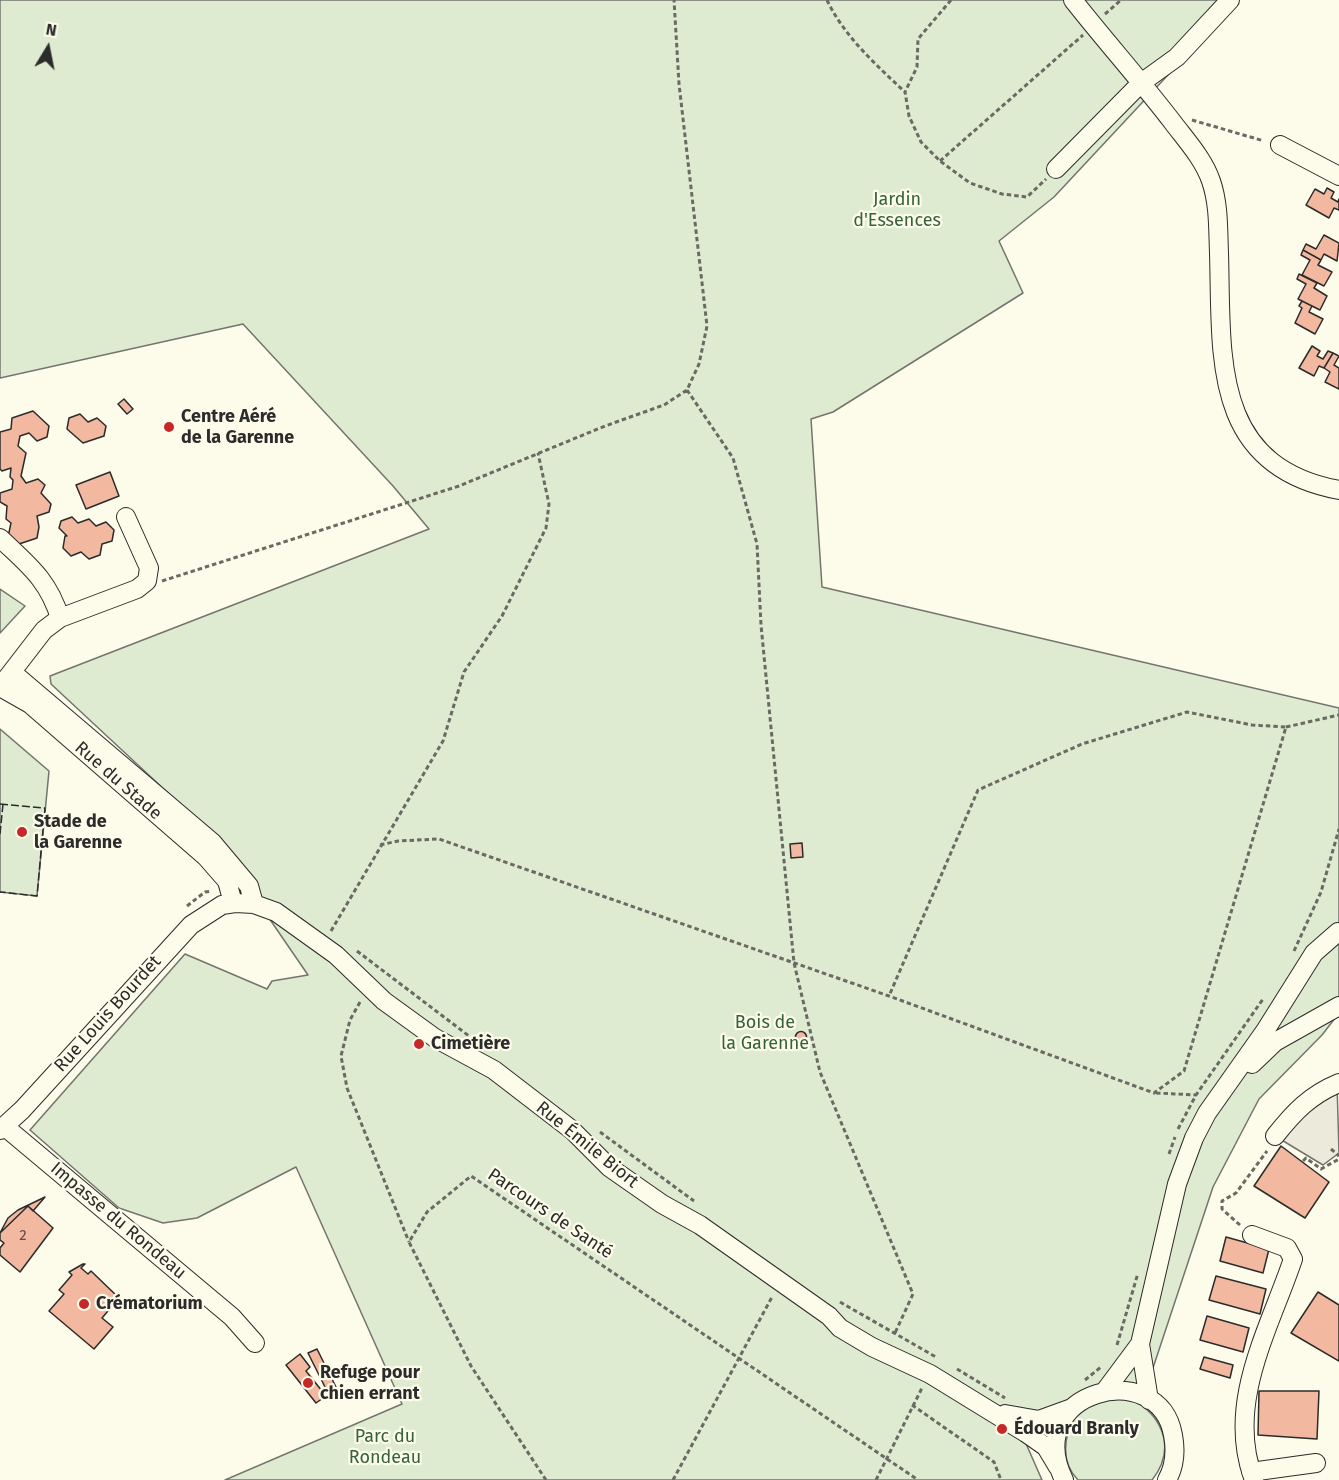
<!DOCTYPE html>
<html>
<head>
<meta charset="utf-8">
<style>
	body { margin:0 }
	#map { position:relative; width:1339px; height:1480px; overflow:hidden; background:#fdfbea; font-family:"Fira Sans",sans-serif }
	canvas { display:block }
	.north { position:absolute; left:18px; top:18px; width:60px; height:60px; -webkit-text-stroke:4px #fdfbea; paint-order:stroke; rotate:10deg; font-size:16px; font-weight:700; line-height:24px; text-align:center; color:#2b2b2b }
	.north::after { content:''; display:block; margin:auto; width:21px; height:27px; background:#2b2b2b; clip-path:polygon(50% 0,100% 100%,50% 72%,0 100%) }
</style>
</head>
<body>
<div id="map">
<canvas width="1339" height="1480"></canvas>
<div class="north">N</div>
</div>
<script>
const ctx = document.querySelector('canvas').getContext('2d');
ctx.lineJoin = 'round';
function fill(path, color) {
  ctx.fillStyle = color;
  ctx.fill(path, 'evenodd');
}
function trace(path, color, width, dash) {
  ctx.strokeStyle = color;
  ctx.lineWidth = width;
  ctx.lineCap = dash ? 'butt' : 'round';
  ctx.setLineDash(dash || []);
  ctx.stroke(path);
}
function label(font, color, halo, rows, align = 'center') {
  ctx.font = font + ' "Fira Sans",sans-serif';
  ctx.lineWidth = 4.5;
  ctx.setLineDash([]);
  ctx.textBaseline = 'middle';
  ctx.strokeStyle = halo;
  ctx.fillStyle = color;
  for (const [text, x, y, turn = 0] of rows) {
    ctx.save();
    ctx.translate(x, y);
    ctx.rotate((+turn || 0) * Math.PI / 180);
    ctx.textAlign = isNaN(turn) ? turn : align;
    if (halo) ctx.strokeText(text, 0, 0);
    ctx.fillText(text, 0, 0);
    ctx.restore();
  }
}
const green = new Path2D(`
	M0,0H1238L1054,197L999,241L1023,293L833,412L811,419L822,587L1339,708V1013L1322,1035L1259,1099L1213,1187L1149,1380L1136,1401C1165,1420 1175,1451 1152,1480H1078C1060,1462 1064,1436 1075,1416L1024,1439L1042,1480H225L402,1404L296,1167L197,1218L163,1223L119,1208L30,1130L185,954L267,989L272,981L308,975L210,832L51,684L50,676L429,529L393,486L243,324L0,378Z
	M0,589L25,606L0,633Z
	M0,729L49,771L37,896L0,892Z`);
const parking = new Path2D(`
	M1337,1084L1339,1153L1323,1165L1275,1136Z`);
const building = new Path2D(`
	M1327,188L1334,192L1331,198L1338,202L1339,199V210L1334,208L1329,218L1306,205L1315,189L1324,194Z
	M1324,235L1339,243L1337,261L1324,254L1321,260L1303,250L1306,244L1316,249Z
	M1303,250L1321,260L1318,265L1332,272L1324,286L1302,275L1310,260L1301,255Z
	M1299,274L1317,283L1314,288L1327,296L1320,310L1298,299L1306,284L1297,279Z
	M1302,301L1312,306L1309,312L1323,319L1315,334L1295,323L1302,308L1299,306Z
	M1312,346L1320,351L1317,356L1323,359L1328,351L1333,353L1324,368L1319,366L1314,376L1299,368Z
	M1333,353L1339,356L1334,365L1339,368V389L1325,382L1330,372L1324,368Z
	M124,399L133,409L127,414L118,404Z
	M33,411L49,426L47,437L37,441L29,433L20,436L18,446L26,453L21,476L26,483L38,479L45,485L41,493L51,504L49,512L37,516L39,527L37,538L16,545L8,537L11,523L6,519L7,506L0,502V493L12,489L13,480L10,477L11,468L2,471L0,469V432L11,429L12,418Z
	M80,414L88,422L97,418L106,426L104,436L83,443L67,429L69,418Z
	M110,472L119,496L86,509L76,485Z
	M72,517L78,523L89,519L96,526L106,522L114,530L112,541L102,544L100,555L89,559L81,552L71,556L63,548L65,536H67L59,528L61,521Z
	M802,843L803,857L791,858L790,844Z
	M795.5 1037a5.5 5.5 0 1 1 11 0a5.5 5.5 0 1 1-11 0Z
	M1281,1146L1329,1182L1305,1218L1254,1186Z
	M45,1197L33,1211L28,1206L0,1233L8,1218L18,1210Z
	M28,1206L53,1228L20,1272L0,1255V1248L4,1243L0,1240V1233Z
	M1226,1237L1269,1249L1263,1273L1220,1261Z
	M83,1264H85L81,1268L88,1274L91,1271L119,1298L102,1318L113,1327L94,1349L49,1311L64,1294L59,1290L72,1275L69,1272Z
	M1216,1276L1266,1289L1260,1314L1209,1300Z
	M1318,1292L1339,1305V1361L1291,1333Z
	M1207,1316L1249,1328L1243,1352L1200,1340Z
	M317,1349L337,1389L328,1393L308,1353Z
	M300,1354L310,1367L306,1371L326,1396L316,1403L286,1365Z
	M1204,1357L1233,1365L1230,1378L1200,1369Z
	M1259,1391H1319L1317,1439L1258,1435Z`);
const path = new Path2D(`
	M827,0C844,36 876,65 905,92
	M951,0L918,39L917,67L905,92L909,116L921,142L940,161L970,183L1002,194L1027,197L1046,179
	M1105,14L1121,0
	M1192,120L1264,141
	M940,161L1083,35
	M687,390L733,458L757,544L761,625L794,963L820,1072L913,1294L895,1333
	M162,581L459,486L605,426L664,405L687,390L699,364L707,326L679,84L674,0
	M1286,727L1339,715
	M380,845L398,841L439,839L889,996L1154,1093L1184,1071L1286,727L1252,725L1187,712L1082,744L978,790L889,996
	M187,906L205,892L212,891
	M331,931L443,741L464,672L502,616L546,528L549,504L538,453
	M357,951L469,1036
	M1294,951L1321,892L1339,829
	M360,1002L350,1020L341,1056L347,1088L409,1242
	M1156,1093L1196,1095
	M1178,1129L1196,1095L1263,999
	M600,1132L694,1201
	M1331,1149L1339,1156
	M1169,1154L1175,1137
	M1303,1161L1306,1158L1321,1169L1339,1159
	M1240,1225L1222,1209V1201L1236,1193L1267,1151
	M840,1302L936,1357
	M1117,1345L1138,1273
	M957,1369L1005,1398
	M1085,1380L1101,1367
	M912,1405L994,1462L1001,1480
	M546,1480L471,1366L409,1242L427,1212L471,1176L918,1480
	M673,1480L772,1297
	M876,1480L922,1388`);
const minor = new Path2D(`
	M1073,0C1106,42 1142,82 1174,124C1187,141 1204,160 1211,181C1219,204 1218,229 1219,253C1222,355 1210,466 1339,490
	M1280,145L1339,176
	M1056,169L1141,83L1177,57L1230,0
	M126,517L149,568L147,581L137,589L60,618L44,630L0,687L30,704L206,857L227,881L233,903
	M0,538C28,565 48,579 60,618
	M12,672L212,842L249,886L254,904
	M1252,1064L1275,1042L1339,1006
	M4,1126L232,1317L255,1343
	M0,1130L22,1110L191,925L222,905L235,903L254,904L276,912L336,955L384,1001L435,1038L494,1070L572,1130L609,1167L662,1204L700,1225L829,1316L840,1328L872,1347L930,1374L1026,1433L1046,1447L1058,1467
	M1275,1136C1294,1112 1310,1095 1339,1083
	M1252,1235L1287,1248L1293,1259C1269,1330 1225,1404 1254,1480
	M1105,1391L1140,1344
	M1149,1400L1140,1344L1177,1184L1194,1138L1207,1113L1265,1031L1314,953L1338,932
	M1005,1414L1039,1420L1072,1408
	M1251,1472L1316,1463
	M1064,1480C1020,1390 1159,1356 1173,1435C1176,1451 1175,1466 1167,1480`);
const fence = new Path2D(`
	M0,804L45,808L37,896L0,892
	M0,834L3,804`);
const markers = [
	[169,427,6,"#c62828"],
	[22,832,6,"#c62828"],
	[419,1044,6,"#c62828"],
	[84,1304,6,"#c62828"],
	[308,1383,6,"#c62828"],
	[1002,1429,6,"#c62828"]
];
const numberNames = [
	["2",23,1236]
];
const parkNames = [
	["Jardin",897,200],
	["d'Essences",897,221],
	["Bois de",765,1023],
	["la Garenne",765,1044],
	["Parc du",385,1437],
	["Rondeau",385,1458]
];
const poiNames = [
	["Centre Aéré",181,417],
	["de la Garenne",181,438],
	["Stade de",34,822],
	["la Garenne",34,843],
	["Cimetière",431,1044],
	["Crématorium",96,1304],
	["Refuge pour",320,1373],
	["chien errant",320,1394],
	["Édouard Branly",1014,1429]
];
const streetNames = [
	["Rue du Stade",118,781,41],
	["Rue Louis Bourdet",108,1014,-48],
	["Rue Émile Biort",587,1145,39],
	["Parcours de Santé",550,1214,34],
	["Impasse du Rondeau",118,1221,40]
];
fill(green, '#deebd1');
trace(green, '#74746e', 1.5);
fill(parking, '#eceadb');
trace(parking, '#74746e', 1.5);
fill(building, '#f2b8a0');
trace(building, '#2b2b2b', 1.5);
trace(minor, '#2b2b2b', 20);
trace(path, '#6a6964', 3, [4.5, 3]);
trace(minor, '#fdfbea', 18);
trace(fence, '#2b2b2b', 1.5, [8, 3]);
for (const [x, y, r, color] of markers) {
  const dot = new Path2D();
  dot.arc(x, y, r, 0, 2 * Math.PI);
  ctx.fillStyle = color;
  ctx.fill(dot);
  trace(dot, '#fdfbea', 2);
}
label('15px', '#5d4e48', null, numberNames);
label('18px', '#34623c', '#fdfbea', parkNames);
label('bold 18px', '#2b2b2b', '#fdfbea', poiNames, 'left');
label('18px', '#2b2b2b', '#fdfbea', streetNames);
</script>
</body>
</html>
